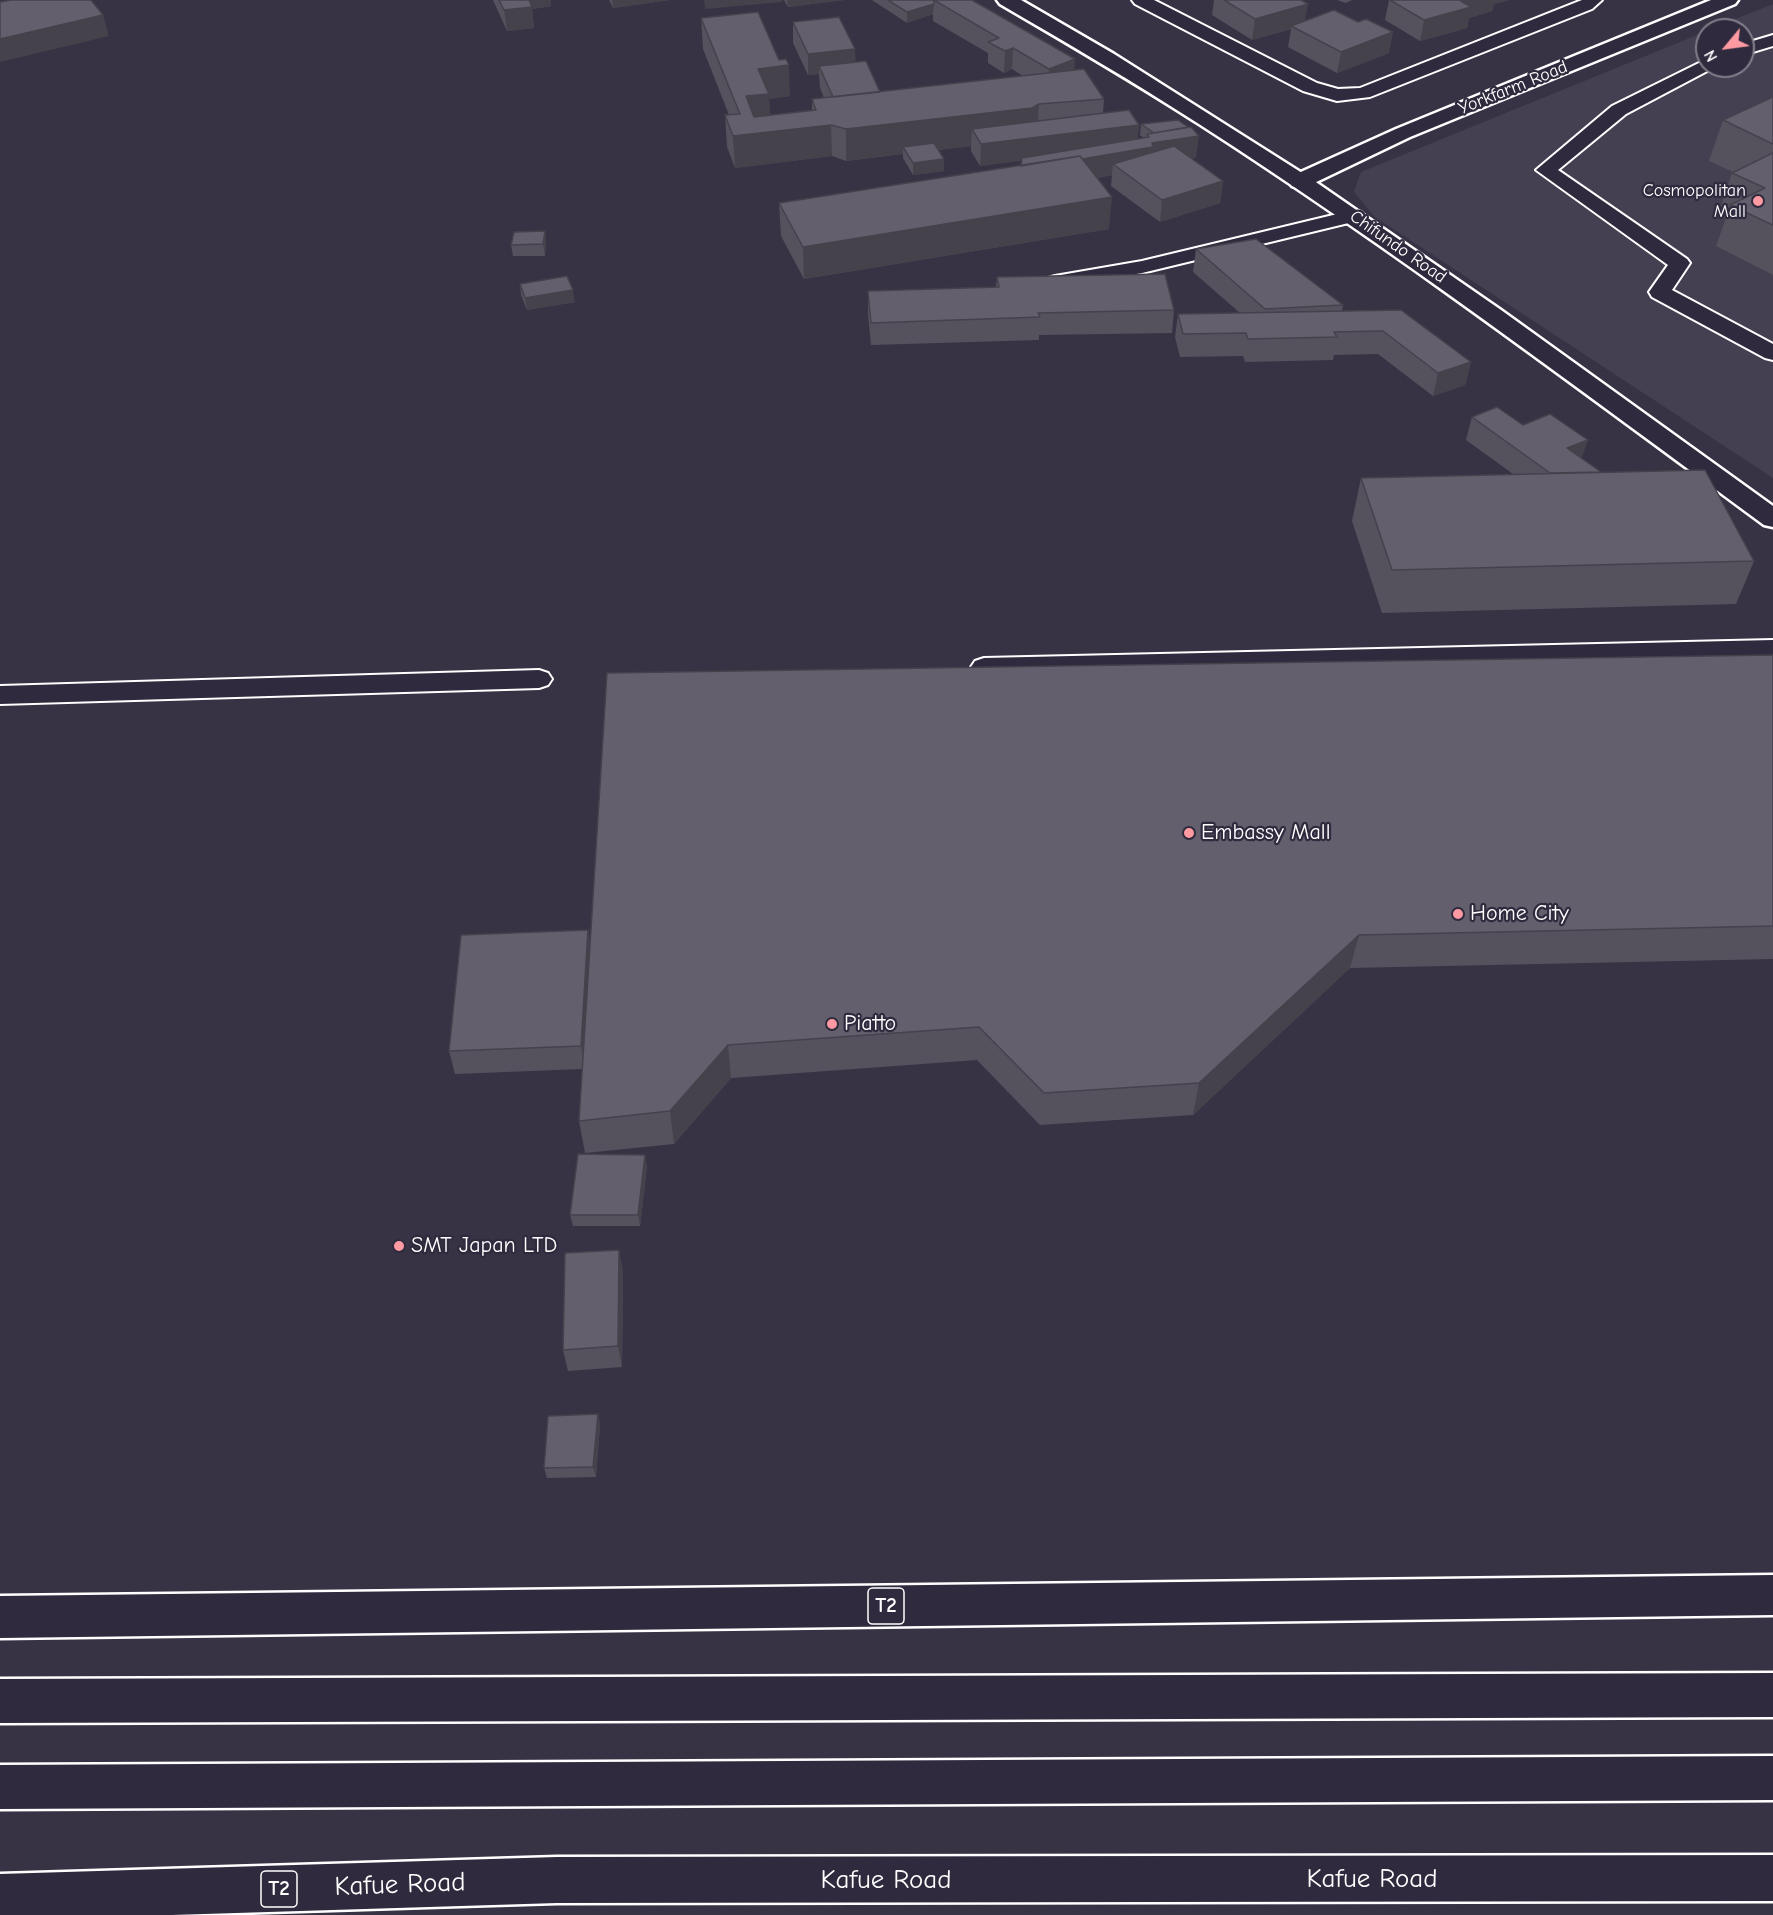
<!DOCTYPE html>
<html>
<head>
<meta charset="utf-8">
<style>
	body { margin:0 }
	#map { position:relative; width:1773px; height:1915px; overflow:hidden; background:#373345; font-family:"Comic Neue",sans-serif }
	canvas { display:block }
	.north { position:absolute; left:1695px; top:18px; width:60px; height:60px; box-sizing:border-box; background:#2f2a3d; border:2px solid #827f8b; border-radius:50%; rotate:241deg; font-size:16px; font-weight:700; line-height:24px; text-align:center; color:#fff }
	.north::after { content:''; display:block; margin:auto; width:21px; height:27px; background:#ff9aa2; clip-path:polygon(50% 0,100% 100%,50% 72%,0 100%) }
</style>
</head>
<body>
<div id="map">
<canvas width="1773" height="1915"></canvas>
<div class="north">N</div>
</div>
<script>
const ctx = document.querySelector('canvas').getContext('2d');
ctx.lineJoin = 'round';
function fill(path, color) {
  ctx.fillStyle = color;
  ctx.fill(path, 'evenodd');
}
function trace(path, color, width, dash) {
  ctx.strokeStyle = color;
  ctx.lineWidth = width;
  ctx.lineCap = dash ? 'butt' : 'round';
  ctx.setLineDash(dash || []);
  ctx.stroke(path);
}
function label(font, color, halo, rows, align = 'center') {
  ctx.font = font + ' "Comic Neue",sans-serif';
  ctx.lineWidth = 4.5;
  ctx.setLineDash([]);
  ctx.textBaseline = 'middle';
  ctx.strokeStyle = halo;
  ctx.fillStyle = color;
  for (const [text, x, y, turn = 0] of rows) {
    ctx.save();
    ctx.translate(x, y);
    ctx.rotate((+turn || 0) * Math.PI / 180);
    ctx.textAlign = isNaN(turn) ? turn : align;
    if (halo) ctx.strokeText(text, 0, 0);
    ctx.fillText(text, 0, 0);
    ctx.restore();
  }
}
const built = new Path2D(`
	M1773,4V478L1375,217L1354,192L1361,172L1707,31V66H1743V30H1708Z`);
const service = new Path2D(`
	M1132,0H1154L1317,83L1338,89L1360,88L1582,0H1602L1592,9L1370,97L1337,101L1303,91L1135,4Z
	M1773,35V46L1743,55V44Z
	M1707,59V66H1715L1713,68L1626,114L1558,170L1687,259L1690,263L1672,290L1773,344V360L1765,358L1652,297L1649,292L1668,265L1536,170L1612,106Z
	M1354,210L1361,212L1364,216L1361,220L1142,273L1055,288L1048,286L1044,282L1048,278L1055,276L1142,261Z
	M1773,640V656L984,676L975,673L971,667L975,661L984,658Z
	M539,670L548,673L552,679L548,685L539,688L0,704V686Z`);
const minor = new Path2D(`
	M1711,0H1738L1735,4L1410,137L1308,186L1300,188L1292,186L1289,181L1292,176L1396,129Z`);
const tertiary = new Path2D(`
	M997,0H1021L1114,54L1310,178L1501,310L1773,506V527L1764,525C1578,388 1393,249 1199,124C1134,82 1067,43 1000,4Z`);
const primary = new Path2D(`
	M1773,1575V1615L0,1638V1596Z
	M1773,1673V1717L0,1723V1679Z
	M1773,1756V1800L0,1809V1765Z
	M1773,1855V1901L557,1903L172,1915H0V1874L557,1857Z`);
const wall = new Path2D(`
	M493,0H551V6L532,9L534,28L507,31Z
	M609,0H670L613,8Z
	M784,0H844L788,7Z
	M872,0H932L934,1V0L1075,70L1104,99L1103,113L1139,125L1137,139L1144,138L1140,135L1141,124L1196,158H1191L1223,181L1220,203L1160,222L1111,186L1112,175L1097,178L1109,229L804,279L781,236L779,203L1021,166L1022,160L980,166L971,151V146L939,150L944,171L913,175L903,158V154L846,161L832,156L735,168L727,147L725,115H729L703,49L701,18L790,96L769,99L770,115L812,110V99L824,98L820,88L819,74L808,75L793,43V22L855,49V62L880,92L1023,76L1012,69L1004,73L988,63V53L933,21V14L907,23Z
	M1214,0H1301L1305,21L1389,53L1337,73L1288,47L1291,29L1252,40L1212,15Z
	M1337,0H1352L1346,3Z
	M1389,0H1509L1494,4L1492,11L1469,18L1467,28L1420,41L1385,20Z
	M1773,97V275L1716,246L1726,218L1718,214L1732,173L1733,172L1709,161L1723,120Z
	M545,231L546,243L545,256H513L511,245Z
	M1196,249L1343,305L1342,311L1471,362L1465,385L1433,396L1378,354L1334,355L1333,360L1245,362L1243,356L1180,357L1175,337L1178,314L1240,313L1193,272Z
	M997,277L1174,310L1172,333L1039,335V340L871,345L868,314V291L996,287Z
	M520,284L575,302L527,310L521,295Z
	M1472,417L1523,425L1582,459L1601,472L1754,561L1736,604L1382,613L1352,521L1361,478L1513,474L1466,440Z
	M1773,655V959L1350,968L1193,1115L1040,1125L977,1060L731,1078L674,1144L585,1153L579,1121L582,1069L455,1074L449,1051L588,930L590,943Z
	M647,1166L640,1226H573L570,1215Z
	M623,1271L622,1367L568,1371L563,1350Z
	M598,1414L600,1425L596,1477L547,1478L544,1468Z`);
const shadedWall = new Path2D(`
	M525,0H551V6L532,9L534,28L507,31L504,10Z
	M612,0H670L613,8Z
	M704,0H782V2L705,9Z
	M787,0H844L788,7Z
	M1463,0H1509L1494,4L1492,11L1469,18L1467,28L1420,41L1424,20Z
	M934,4L933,14L907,23V12Z
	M1308,4L1304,25L1291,26V29L1252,40L1255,19Z
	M103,15L109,36L0,62V39Z
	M1393,32L1389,53L1337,73L1341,52Z
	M1013,48L1012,69L1004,73L1005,51Z
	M855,49L856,70L819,66V74L808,75V54Z
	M1075,59L1074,81L1047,90L1049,69Z
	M789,65L790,96L769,99L771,125L747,128L746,96L758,69Z
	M1039,104L1037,136L1139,125L1137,147L980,166L981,144L972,129L971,146L907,154L903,147V154L846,161V129Z
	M831,125L832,156L735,168L733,136Z
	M1199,136L1196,158L1151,165L1113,164L1112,175L1019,191L1021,169L1152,143Z
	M944,159V171L913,175V163Z
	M1223,181L1220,203L1160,222L1162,200Z
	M1112,197L1109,229L804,279L803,247Z
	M545,231L546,243L545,256L543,244Z
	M573,290L575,302L527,310L525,298Z
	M1471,362L1465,385L1433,396L1438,373Z
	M1588,440L1580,463L1567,448Z
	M588,930L592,953L585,1069L581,1046Z
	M1359,935L1350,968L1193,1115L1199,1083Z
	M728,1045L731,1078L674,1144L670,1111Z
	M645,1155L647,1166L640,1226L638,1215Z
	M619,1250L623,1271L622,1367L618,1346Z
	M598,1414L600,1425L596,1477L593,1467Z`);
const building = new Path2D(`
	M11,0H91L103,15L0,39V2Z
	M499,0H529L532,7L504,10Z
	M888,0H932L934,1V4L907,12Z
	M934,0H972L1075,59L1049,69L1013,48L1005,51L988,42L999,38Z
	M1224,0H1301L1308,4L1255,19Z
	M1390,0H1463L1461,1L1471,7L1424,20Z
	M1334,10L1358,22L1366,19L1393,32L1341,52L1291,26Z
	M758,12L779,60L786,59L789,65L758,69L769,94L746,96L754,117L816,110L812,99L1084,69L1104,99L1039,104L1032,108L846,129L831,125L733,136L725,115L740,114L701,18Z
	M839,17L855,49L808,54L793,22Z
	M866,61L880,92L833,97L819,66Z
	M1773,97V144L1723,120Z
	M1129,110L1139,125L981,144L972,129Z
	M1178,120L1188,127L1154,133L1141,124Z
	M1191,127L1199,136L1152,143L1153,147L1082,159L1080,156L1021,166L1022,158L1149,137L1147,134Z
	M934,143L944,159L913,163L903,147Z
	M1174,146L1223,181L1162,200L1113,164Z
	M1773,153V225L1730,205L1765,188L1732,173Z
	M1080,156L1112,197L803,247L779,203Z
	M545,231L543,244L511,245L514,232Z
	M1256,239L1343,305L1265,309L1196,249Z
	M1165,274L1174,310L1038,313L1040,317L871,323L868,291L999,287L997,277Z
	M567,276L573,290L525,298L520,284Z
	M1401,310L1471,362L1438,373L1383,331L1334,332L1337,337L1248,339L1246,333L1183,334L1178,314Z
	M1497,407L1523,425L1550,414L1588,440L1567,448L1601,472L1550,473L1472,417Z
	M1705,470L1754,561L1392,570L1361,478Z
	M1773,655V926L1359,935L1199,1083L1044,1093L979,1027L728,1045L670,1111L579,1121L607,673Z
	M588,930L581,1046L449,1051L461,935Z
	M578,1154L645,1155L638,1215H570Z
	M619,1250L618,1346L563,1350L565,1253Z
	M598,1414L593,1467L544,1468L548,1416Z`);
const markers = [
	[1758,201,6,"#ff9aa2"],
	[1189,833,6,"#ff9aa2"],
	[1458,914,6,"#ff9aa2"],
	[832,1024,6,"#ff9aa2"],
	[399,1246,6,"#ff9aa2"]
];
const farStreetnames = [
	["Yorkfarm Road",1513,88,-22],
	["Chifundo Road",1398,247,35]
];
const farPoinames = [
	["Cosmopolitan",1746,191],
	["Mall",1746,212]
];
const shields = [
	[886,1606,36],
	[279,1889,36]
];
const shieldNames = [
	["T2",886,1606],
	["T2",279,1889]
];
const poiNames = [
	["Embassy Mall",1201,833],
	["Home City",1470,914],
	["Piatto",844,1024],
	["SMT Japan LTD",411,1246]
];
const nearStreetnames = [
	["Kafue Road",1372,1879],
	["Kafue Road",886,1880],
	["Kafue Road",400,1885,-2]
];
fill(built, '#444051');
trace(service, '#fff', 4);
trace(minor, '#fff', 5);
trace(tertiary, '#fff', 5);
trace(primary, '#fff', 5);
fill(service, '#2f2a3d');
fill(minor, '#2f2a3d');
fill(tertiary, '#2f2a3d');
fill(primary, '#2f2a3d');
fill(wall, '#55525e');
fill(shadedWall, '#45424c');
fill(building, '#635f6d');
trace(building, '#45424c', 1.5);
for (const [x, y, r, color] of markers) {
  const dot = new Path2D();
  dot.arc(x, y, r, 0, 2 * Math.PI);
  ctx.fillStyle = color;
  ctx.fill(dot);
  trace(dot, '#2f2a3d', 2);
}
label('18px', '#fff', '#2f2a3d', farStreetnames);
label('18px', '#fff', '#2f2a3d', farPoinames, 'right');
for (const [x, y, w] of shields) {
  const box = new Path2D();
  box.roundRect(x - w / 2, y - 18, w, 36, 4.5);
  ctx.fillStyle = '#2f2a3d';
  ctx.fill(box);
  trace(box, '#fff', 1.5);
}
label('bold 21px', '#fff', null, shieldNames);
label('22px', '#fff', '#2f2a3d', poiNames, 'left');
label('27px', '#fff', '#2f2a3d', nearStreetnames);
</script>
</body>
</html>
